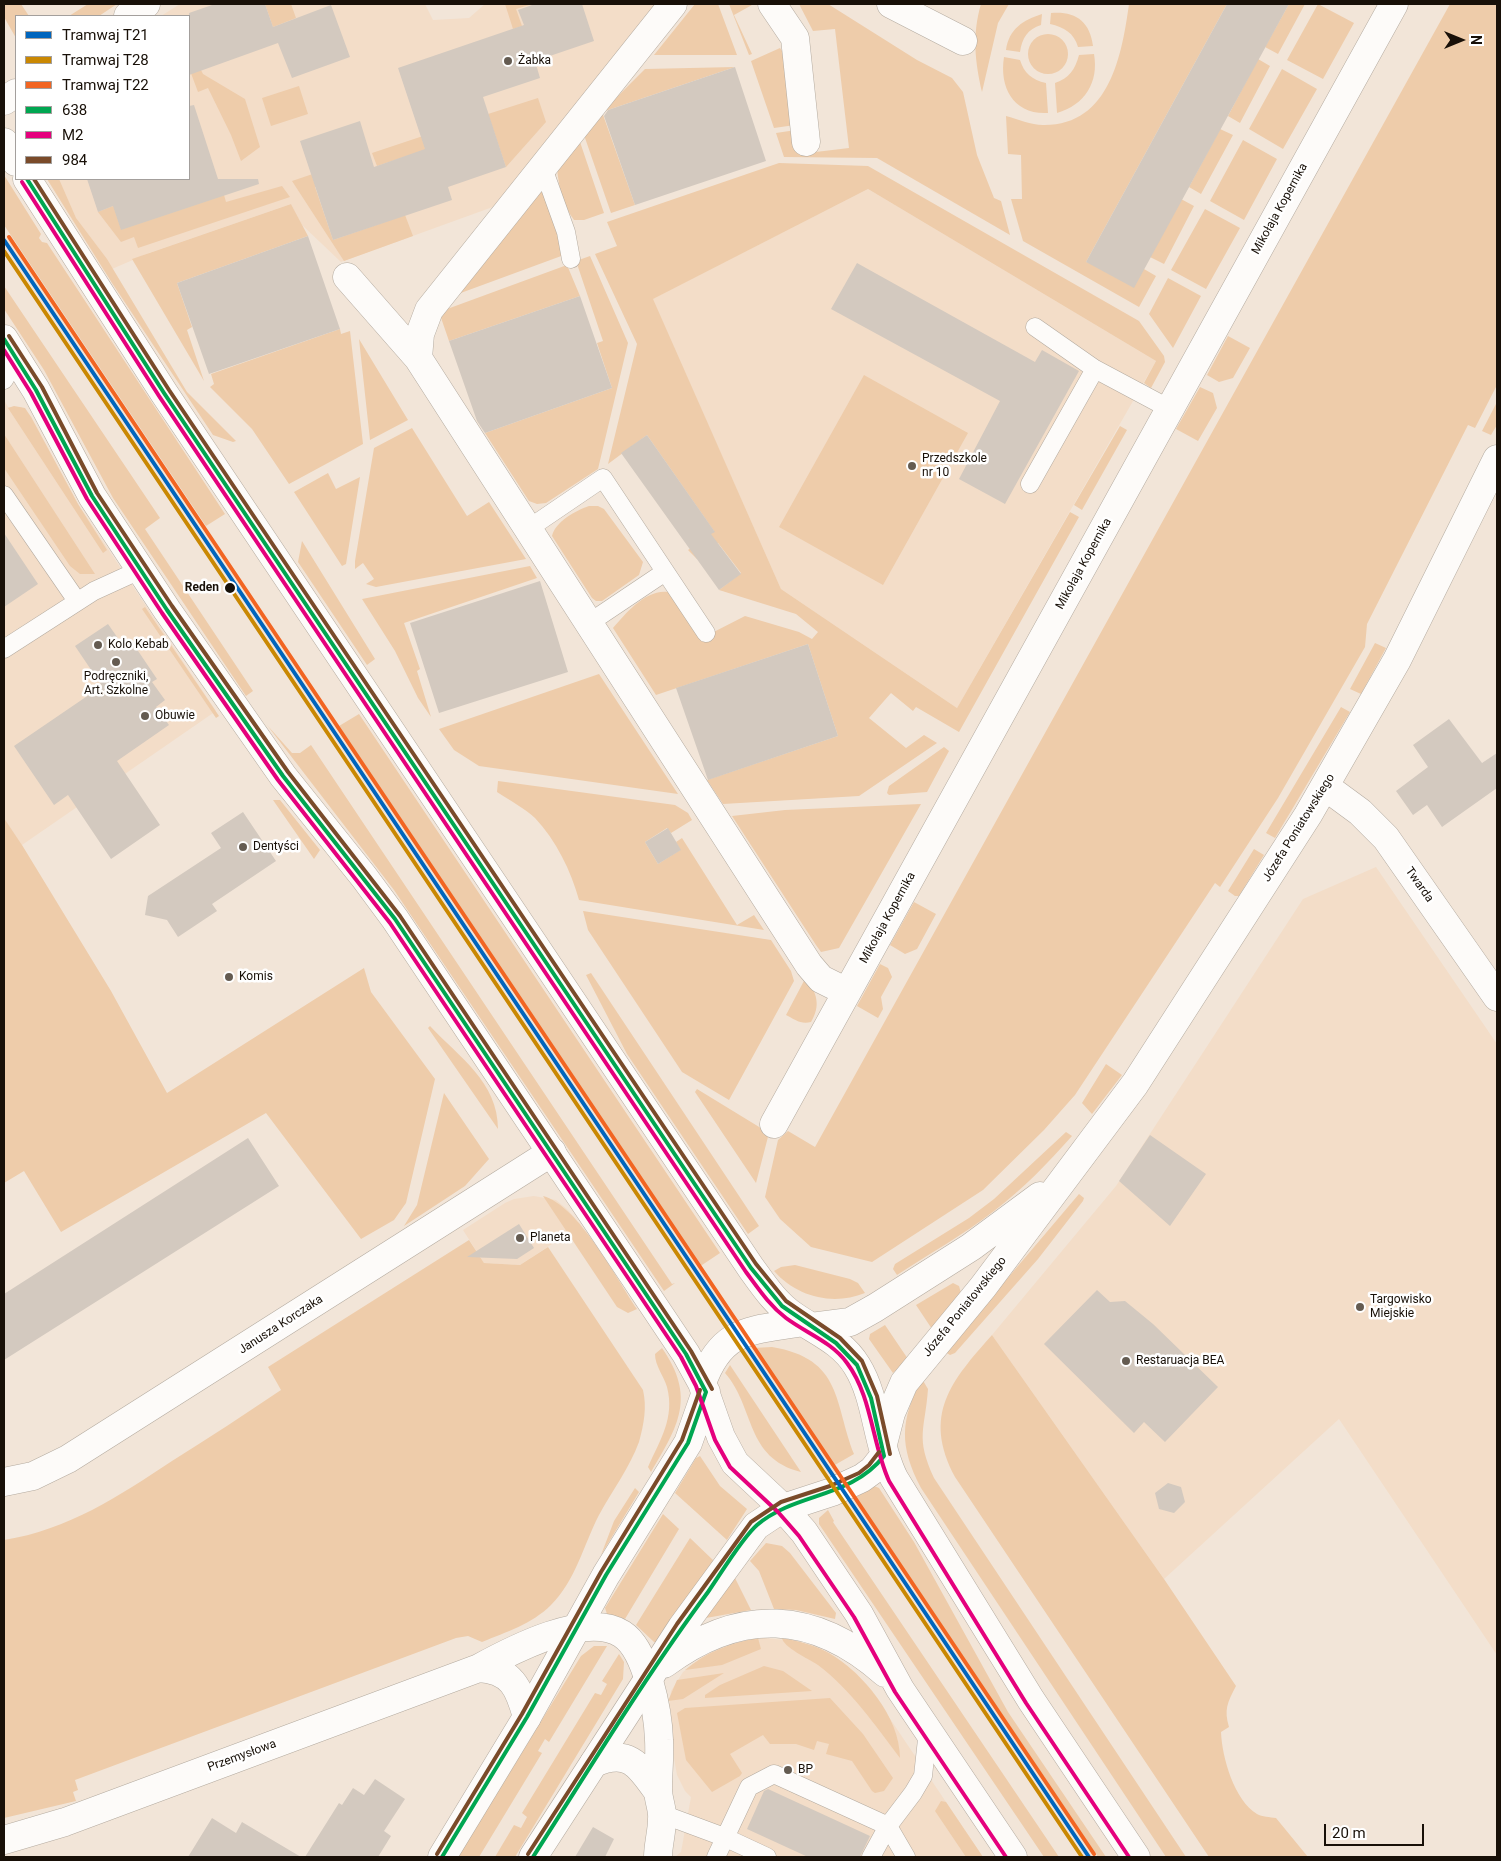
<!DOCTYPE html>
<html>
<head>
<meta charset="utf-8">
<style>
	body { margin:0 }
	#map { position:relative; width:1501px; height:1861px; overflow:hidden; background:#f2e5d8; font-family:Roboto,sans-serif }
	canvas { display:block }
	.frame { position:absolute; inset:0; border:5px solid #181008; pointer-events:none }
	.legend { position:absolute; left:15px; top:15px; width:175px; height:165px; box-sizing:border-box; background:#fff; border:1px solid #a39f9c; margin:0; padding:6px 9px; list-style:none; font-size:15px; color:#181008 }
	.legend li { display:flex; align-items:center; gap:10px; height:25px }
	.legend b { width:25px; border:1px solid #a39f9c }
	.north { position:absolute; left:1436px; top:15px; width:50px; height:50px; -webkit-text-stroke:4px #fff; paint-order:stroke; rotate:90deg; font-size:14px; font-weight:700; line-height:20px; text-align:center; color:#181008 }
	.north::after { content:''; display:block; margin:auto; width:18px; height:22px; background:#181008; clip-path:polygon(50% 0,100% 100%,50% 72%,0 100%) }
	.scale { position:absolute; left:1324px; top:1824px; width:100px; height:22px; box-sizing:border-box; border:2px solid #181008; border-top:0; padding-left:6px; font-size:15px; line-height:18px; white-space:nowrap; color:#181008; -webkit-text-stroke:4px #fff; paint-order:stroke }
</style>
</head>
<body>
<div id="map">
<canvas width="1501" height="1861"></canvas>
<div class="frame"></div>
<ul class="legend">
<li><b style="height:6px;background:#0065bd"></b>Tramwaj T21</li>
<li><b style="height:6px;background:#ca8802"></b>Tramwaj T28</li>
<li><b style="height:6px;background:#f26522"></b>Tramwaj T22</li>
<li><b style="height:6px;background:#00a651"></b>638</li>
<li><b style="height:6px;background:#e5007d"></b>M2</li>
<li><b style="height:6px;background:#7a4b2a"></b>984</li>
</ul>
<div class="north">N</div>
<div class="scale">20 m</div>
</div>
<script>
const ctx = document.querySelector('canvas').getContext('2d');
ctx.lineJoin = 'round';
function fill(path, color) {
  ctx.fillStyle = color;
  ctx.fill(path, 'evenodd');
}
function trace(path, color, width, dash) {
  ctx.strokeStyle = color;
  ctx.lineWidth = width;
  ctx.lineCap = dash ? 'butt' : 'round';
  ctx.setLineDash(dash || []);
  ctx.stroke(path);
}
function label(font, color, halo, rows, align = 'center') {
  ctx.font = font + ' Roboto,sans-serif';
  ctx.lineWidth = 5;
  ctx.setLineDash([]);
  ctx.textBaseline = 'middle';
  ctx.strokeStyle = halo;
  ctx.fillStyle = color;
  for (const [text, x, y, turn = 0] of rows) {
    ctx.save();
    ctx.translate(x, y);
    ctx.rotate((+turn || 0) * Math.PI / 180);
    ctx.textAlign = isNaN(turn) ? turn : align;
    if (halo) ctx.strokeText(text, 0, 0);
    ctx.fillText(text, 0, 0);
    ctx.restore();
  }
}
const built = new Path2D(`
	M180,4H425L433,20L469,18L485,4H674L512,200L341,262L302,225L291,204L149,253L105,272L47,179H189V16H161Z
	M868,189L1156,361L957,708L781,589L652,299Z
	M4,400L8,407H21L31,416L78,504L216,711L22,845L4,818Z
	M1376,867L1497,1044V1655L1339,1419L1164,1579L992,1335L1116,1186L1303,899Z
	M534,1196L556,1200L568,1210L581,1225L520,1265L484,1263L463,1230L505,1203L514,1199Z
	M764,1638L796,1641L821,1649L856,1673L872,1692L983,1857H675L681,1852L691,1797L685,1791L677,1775L667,1718L671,1691L683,1672L707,1654L734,1643Z`);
const green = new Path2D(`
	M4,4H21L29,16H16V38L4,17Z
	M88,4H117L99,16H69Z
	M265,4H291L296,18L273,27Z
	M505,4H532L516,9L522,26L513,29Z
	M695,4H718L737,55H654Z
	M729,4L752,5L734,15L752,54L749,55Z
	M799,4H828L917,60L952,78L963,92L977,155L994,198L1001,201L1010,235L877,158L784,157L776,133L796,130L799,154L849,148L835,29L813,31Z
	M981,4H1009L998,23L982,92C975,62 972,34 981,4Z
	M1129,4H1227L1086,262L1144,269L1156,276L1139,307L1023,241L1011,199H1022L1021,155L1008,154L1006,116C1018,119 1031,125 1043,125C1110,126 1122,54 1129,4Z
	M1289,4H1305L1278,54L1265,47Z
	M1318,4L1354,23L1323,79L1287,60Z
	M1450,4H1497V385L1475,428L1468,425L1367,624L1365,647L1278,798L1220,887L1215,883L1075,1095L1044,1130L983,1190L872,1262L811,1247L780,1219L765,1197L778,1140L788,1131L815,1147Z
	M1051,13C1075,11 1090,21 1093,46L1078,47C1074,33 1064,27 1050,24Z
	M1042,14L1041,25C1028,29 1022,38 1020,52L1006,50C1009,29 1023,20 1042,14Z
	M1028 54a20 20 0 1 1 40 0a20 20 0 1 1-40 0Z
	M189,46L203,74L245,99L260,147L241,161L231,135L208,88L198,92L189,68Z
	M780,48L788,60L795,125L774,128L751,61Z
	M1094,54C1099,82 1085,105 1057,113L1055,83C1069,78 1075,70 1079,55Z
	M1004,57L1020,60C1024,73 1032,80 1046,83L1048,113C1014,115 999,88 1004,57Z
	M1258,59L1270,66L1240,123L1228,116Z
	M735,67L602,112L635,205L611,213L584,135L602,112L645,69Z
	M1282,69L1317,89L1283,149L1249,129Z
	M299,86L308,114L271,126L262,98Z
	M538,98L546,122L506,167L488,114Z
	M1220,129L1233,135L1201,194L1189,187Z
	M429,134L434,147L377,166L372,153Z
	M579,139L604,213L584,220H574C562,204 559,188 557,168Z
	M1243,140L1277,159L1244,220L1210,201Z
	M357,159L362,171L315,187L333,240L405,215L413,236L344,261L292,181Z
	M779,163L868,166L1139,321L1164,356L1165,362L1151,388L1144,383L1156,361L868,189L653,299L781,589L957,708L1070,512L1079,517L959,732L916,707L913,711L891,693L869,718L906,748L924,735L937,743L859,796L723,804L707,780L838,736L808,644L656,695L613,628C626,613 646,589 668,592L700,639L745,616L799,632L812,639L818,632L796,614L719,590L741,573L718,543L697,559L688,550L714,531L647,435L608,464L637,344L595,254L617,246L607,222Z
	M4,175L41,234L39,238L42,242L47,243L225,514L206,526L4,225Z
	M47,179H59L76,218L107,259L187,392L236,441L233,442L213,435L112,283Z
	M542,185L564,255L458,294Z
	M282,186L290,197L138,248L134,237L121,242L98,212L113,206L224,195L226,202Z
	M1181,199L1194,206L1164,264L1150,257Z
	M291,204L308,236L177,283L192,327L187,330L204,381L132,259Z
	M1205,209L1240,228L1206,289L1171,270Z
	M590,256L628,343L598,469L546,503L537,504L529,501L485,433L612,388L597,343L603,341L576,261Z
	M567,265L580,296L449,341L439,312Z
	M1168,278L1201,296L1173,348L1149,314Z
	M4,286L160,518L145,529L253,691L246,696L113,498L44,370L4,309Z
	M340,329L341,334L350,331L363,444L289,484L252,429L210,387L214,384L211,374Z
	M1228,336L1250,348L1233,378L1219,382L1207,375Z
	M359,339L408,420L370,440Z
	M864,375L968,433L883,585L779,527Z
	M1200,387L1213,393L1217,408L1198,441L1176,429Z
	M1497,402V425L1491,435L1482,431Z
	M14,406L25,408L31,417L78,504L107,550L103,553L8,408Z
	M1120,426L1127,430L1082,510L1074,505Z
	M412,428L467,516L489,502L526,559L376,587L366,584L374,579L363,563L355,569V561L374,448Z
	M4,434L95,574H80L70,566L4,468Z
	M328,473L336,489L360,477L346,564L342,566L294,492Z
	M589,506H598L604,509L643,562L639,575L602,601H596L592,598L552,536C556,521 575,511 589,506Z
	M302,541L375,659L367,665L298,562Z
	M530,566L537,578L404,623L420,669L417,671L431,717L418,698L395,651L362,599Z
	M145,607L219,716L216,718L142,609Z
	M1375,643L1386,648L1361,694L1350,689Z
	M599,674L678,794L479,766L454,750L439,729Z
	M1341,707L1350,712L1275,838L1266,833Z
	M359,714L720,1253L699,1267L700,1265L339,726Z
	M267,725L292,753H300L311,745L672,1284L675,1283L664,1291L394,890Z
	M944,747L949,751L927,792L889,795L887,793L889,786Z
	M498,781L675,805L688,813L692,820L671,833L667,828L645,842L658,864L680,850L676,842L682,838L737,925L754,915L764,930L579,900C571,871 556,840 535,818C524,808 509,800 497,792Z
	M273,800H280L320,850L314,859Z
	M921,804L839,948L821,952L816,945L732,816L785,810Z
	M4,818L22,845L111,991L167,1093L364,968L371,992L435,1079L406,1203L394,1220L361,1239L266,1113L61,1232L24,1171L4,1183Z
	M1254,849L1264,855L1239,896H1235L1228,891Z
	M914,902L936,914L917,949L905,954L890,945Z
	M583,911L771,940L791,971L794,981L729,1100L682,1072L588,930Z
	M880,964L888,968L892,977L881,997L883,1009L878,1018L857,1006Z
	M591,973L759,1226L748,1234L627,1054L586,975Z
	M806,977C817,994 821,1005 811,1022C801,1025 794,1019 786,1015Z
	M430,1026C459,1057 498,1082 498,1129L428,1028Z
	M1106,1064L1122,1075L1092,1114L1082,1103Z
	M697,1089L769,1133L756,1183L695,1092Z
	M444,1093L489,1159L465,1186L404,1226L417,1205Z
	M1066,1132L1072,1136C1048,1163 1023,1189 994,1211C963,1235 929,1254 897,1275L893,1269L895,1264L969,1218L994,1199Z
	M1079,1194L1084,1198L1083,1201L1038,1259L955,1353L950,1355L945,1352Z
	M543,1196C579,1206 616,1278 637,1309L628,1313L617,1307Z
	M469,1240L484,1263L520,1265L548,1247L643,1390C647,1407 644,1424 639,1442C630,1467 612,1491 599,1515C583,1546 576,1580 551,1605C532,1624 506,1632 482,1642L468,1636L456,1638L75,1780L78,1790L73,1792L76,1801L4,1818V1540C68,1530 119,1496 172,1461C209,1438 245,1414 281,1390L268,1367Z
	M795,1265L850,1279L858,1283L865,1293C833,1306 797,1297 774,1271L781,1267Z
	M953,1283L959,1286L961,1293L932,1329L916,1305Z
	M885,1325L908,1359L893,1373L869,1339L870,1334Z
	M992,1335L1164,1579L1236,1686C1227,1703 1224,1710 1229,1727L1221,1732C1222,1757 1234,1800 1257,1814C1262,1817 1270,1817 1276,1818L1308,1857H1209L955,1477C922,1415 951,1381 992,1335Z
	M772,1347C843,1359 834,1403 854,1454L833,1466L753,1348Z
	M662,1348C696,1397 679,1425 651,1472L648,1467C660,1440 675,1418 667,1387C664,1376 655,1366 655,1354Z
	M730,1365L801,1472C745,1458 755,1407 725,1373Z
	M922,1379L928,1389C925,1430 915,1437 934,1478L1186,1857H1166L921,1488C899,1446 900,1420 922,1379Z
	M700,1456L720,1486L747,1509L727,1540L675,1493L696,1458Z
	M874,1486L879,1488L914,1542L1008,1712L1106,1857H1098L860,1503L858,1504L854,1498Z
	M635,1488L639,1492L601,1555L614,1521Z
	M828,1510L834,1521L833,1522L1059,1857H1044L819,1524V1518Z
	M663,1514L679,1529L625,1619L607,1614L605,1608Z
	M690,1538L714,1561L658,1642H654L636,1625Z
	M766,1543L782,1546L790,1553L836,1613L835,1619L796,1610L774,1609L759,1571L750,1561Z
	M735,1578L751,1610L706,1618L705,1616Z
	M758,1638L761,1649L722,1665L685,1670C706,1652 731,1643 758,1638Z
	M782,1638C798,1641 815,1645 829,1653C863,1673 900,1717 900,1758C875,1725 851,1690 818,1665C809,1659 783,1647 782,1638Z
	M594,1646H607L549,1742L545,1739L538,1751L542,1753L479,1857H458L581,1656Z
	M619,1654L624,1662L623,1679L515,1857H495L514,1825L521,1828L527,1817L522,1813L595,1693L601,1695L607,1684L602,1681Z
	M764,1666L783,1671L812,1691L705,1698V1695L720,1685Z
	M724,1673L683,1699L668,1701L677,1680Z
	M830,1698L863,1734L893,1778L884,1791L875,1793L872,1791L852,1761L826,1754L829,1744L817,1741L814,1750L796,1744H770L763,1735L730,1754L742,1773L740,1776L712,1792L686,1760L677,1713L685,1708Z
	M941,1801L946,1802L983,1857H966L935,1811Z`);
const building = new Path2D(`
	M215,4H265L273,27L331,5L350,57L292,78L278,43L189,75V13Z
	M535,4H582L594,41L535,61L540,78L483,97L506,167L448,187L452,200L333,240L300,141L360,121L374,167L425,149L398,68L524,25L518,10Z
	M1227,4H1289L1134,288L1086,262Z
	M735,67L766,161L635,205L604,116L608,110Z
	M194,105L218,179H258L259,184L121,230L113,206L98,212L87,179H189V106Z
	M308,236L340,329L209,374L177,283Z
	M857,263L1035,362L1042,350L1079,371L1005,504L959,479L1000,401L831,309Z
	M580,296L612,388L485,433L477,421L449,341Z
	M647,435L715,532L711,534L741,574L719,590L621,453Z
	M4,533L38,584L4,607Z
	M540,581L568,672L439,713L410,623Z
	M108,624L122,644L130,639L157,679L152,682L165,700L156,707L169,725L117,761L160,825L111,859L68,795L54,805L14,746L102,686L75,646Z
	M808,644L838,736L708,780L676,688Z
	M1449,719L1482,763L1497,753V788L1442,827L1427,805L1413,815L1396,791L1428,767L1413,745Z
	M243,812L276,861L212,904L217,911L178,937L167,920L145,915L148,896L221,848L211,833Z
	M668,828L681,850L658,864L645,842Z
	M1150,1135L1206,1174L1170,1226L1119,1181Z
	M248,1138L279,1186L4,1360V1294Z
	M519,1224L534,1248L517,1259L467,1257Z
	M1097,1290L1110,1302L1125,1301L1153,1324L1218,1387L1165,1442L1144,1422L1134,1433L1044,1344Z
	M1168,1483L1181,1487L1185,1502L1174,1513L1159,1509L1155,1493Z
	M375,1779L405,1799L384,1831L391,1836L378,1857H305L339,1803L342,1805L353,1788L364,1795Z
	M768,1789L870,1836L860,1857H808L747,1829L764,1791Z
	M212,1818L236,1833L242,1822L301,1857H188Z
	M593,1827L614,1839L605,1857H575Z`);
const lane = new Path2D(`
	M543,168L566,232L571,259
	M1035,327L1095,369L1170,409
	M4,380L17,358
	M1030,484L1095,369
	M4,495L77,601
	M528,529L603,478L706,633
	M589,623L665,572
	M4,649L94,591L140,570
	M662,1814L724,1837L767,1857
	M716,1857L749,1787L774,1774L888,1826L906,1857
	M871,1857L888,1826L913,1793L923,1776L928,1730`);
const street = new Path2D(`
	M772,4L795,38L806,142
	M891,4L963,41
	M128,16L146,4
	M4,101L16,93
	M347,277L418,358L809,965L821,979L847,992
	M418,358L420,334L429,310L673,4
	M1326,787L1360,812L1386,838L1497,997
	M774,1124L1394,4
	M4,1482L33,1476L68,1459L552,1152
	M479,1668C512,1670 519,1688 527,1717
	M594,1763C629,1748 639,1765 658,1792
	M4,1840L65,1822L479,1668C512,1650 586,1611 622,1634C647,1650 658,1712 659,1740C660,1756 658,1773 658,1789C658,1800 663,1809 662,1819C662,1832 658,1845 658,1857`);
const secondary = new Path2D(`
	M4,142L16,162
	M27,179L164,393L751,1268C764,1286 776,1304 794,1316C817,1332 842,1341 857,1366C877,1398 876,1442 894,1478L1031,1700L1136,1857
	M4,339L36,390L92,496L167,610L283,776L364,877L395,919L686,1354L702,1383L721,1437L735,1463L783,1508L804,1532L859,1614L900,1689L1013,1857
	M811,1327L850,1322L875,1308L971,1247L1040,1196
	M702,1383C722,1327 752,1331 803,1322
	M883,1444L891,1413L904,1383L983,1287L1135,1084L1308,815L1397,660L1497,459
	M664,1664C740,1607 814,1610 885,1673
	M442,1857L527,1717L606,1575L688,1443L706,1392
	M533,1857L682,1627L756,1526L783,1508L832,1492L862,1478L873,1470L884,1456`);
const bus1 = new Path2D(`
	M27,179L164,393L751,1268L782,1306L836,1343L857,1365L871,1398L884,1456
	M4,339L36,390L92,496L167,610L283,776L395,919L686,1354L706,1392
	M442,1857L527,1717L606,1575L688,1443L706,1392
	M533,1857C590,1768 645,1677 708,1592C720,1575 742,1538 757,1525C796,1492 850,1499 884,1456`);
const bus2 = new Path2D(`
	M22,182L159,396L746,1272C758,1288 769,1305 786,1318C806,1333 832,1342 847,1363C872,1396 872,1444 889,1481L1026,1703L1129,1857
	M4,350L31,393L87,499L162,613L278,780L390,923L681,1357L696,1386L715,1440L730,1467L778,1512L799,1536L854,1617L895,1692L1006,1857`);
const bus3 = new Path2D(`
	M34,179L169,390L756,1264L786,1301L840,1338L862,1361L877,1396L890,1454
	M9,336L42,387L97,493L172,606L288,772L400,916L691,1351L712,1389
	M437,1854L522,1714L601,1572L682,1440L700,1390
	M528,1854L677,1624L751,1522L781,1502L830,1486L859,1473L869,1465L879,1452`);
const tram1 = new Path2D(`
	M4,240L1089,1857`);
const tram2 = new Path2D(`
	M4,251L1082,1857`);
const tram3 = new Path2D(`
	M9,237L1094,1854`);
const markers = [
	[508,61,5,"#645b51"],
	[912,466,5,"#645b51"],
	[230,588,6,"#181008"],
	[98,645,5,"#645b51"],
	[116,662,5,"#645b51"],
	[145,716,5,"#645b51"],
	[243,847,5,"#645b51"],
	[229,977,5,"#645b51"],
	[520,1238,5,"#645b51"],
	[1360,1307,5,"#645b51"],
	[1126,1361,5,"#645b51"],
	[788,1770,5,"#645b51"]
];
const poiNames = [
	["Żabka",518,61],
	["Przedszkole",922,459],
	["nr 10",922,473],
	["Kolo Kebab",108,645],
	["Podręczniki,",116,677,"center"],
	["Art. Szkolne",116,691,"center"],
	["Obuwie",155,716],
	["Dentyści",253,847],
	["Komis",239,977],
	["Planeta",530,1238],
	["Targowisko",1370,1300],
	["Miejskie",1370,1314],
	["Restaruacja BEA",1136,1361],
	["BP",798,1770]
];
const streetNames = [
	["Mikołaja Kopernika",1280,209,-61],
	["Mikołaja Kopernika",1084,564,-61],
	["Józefa Poniatowskiego",1299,828,-58],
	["Twarda",1419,885,55],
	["Mikołaja Kopernika",888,918,-61],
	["Józefa Poniatowskiego",965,1307,-51],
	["Janusza Korczaka",281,1325,-33],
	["Przemysłowa",242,1756,-20]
];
const stopNames = [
	["Reden",219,588]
];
fill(built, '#f3ddc8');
fill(green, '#eca');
fill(building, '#d3c9bf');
trace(lane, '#b3aa9f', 19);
trace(street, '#b3aa9f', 29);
trace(secondary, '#b3aa9f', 29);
trace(lane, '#fdfbf9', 18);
trace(street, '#fdfbf9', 28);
trace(secondary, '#fdfbf9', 28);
trace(bus1, '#00a651', 4);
trace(bus2, '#e5007d', 4);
trace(bus3, '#7a4b2a', 4);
trace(tram1, '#0065bd', 4);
trace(tram2, '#ca8802', 4);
trace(tram3, '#f26522', 4);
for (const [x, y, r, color] of markers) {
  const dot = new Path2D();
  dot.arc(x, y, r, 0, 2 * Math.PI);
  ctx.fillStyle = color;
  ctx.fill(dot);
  trace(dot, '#fff', 2);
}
label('12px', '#181008', '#fff', poiNames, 'left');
label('12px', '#181008', '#fff', streetNames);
label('bold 12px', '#181008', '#fff', stopNames, 'right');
</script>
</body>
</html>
